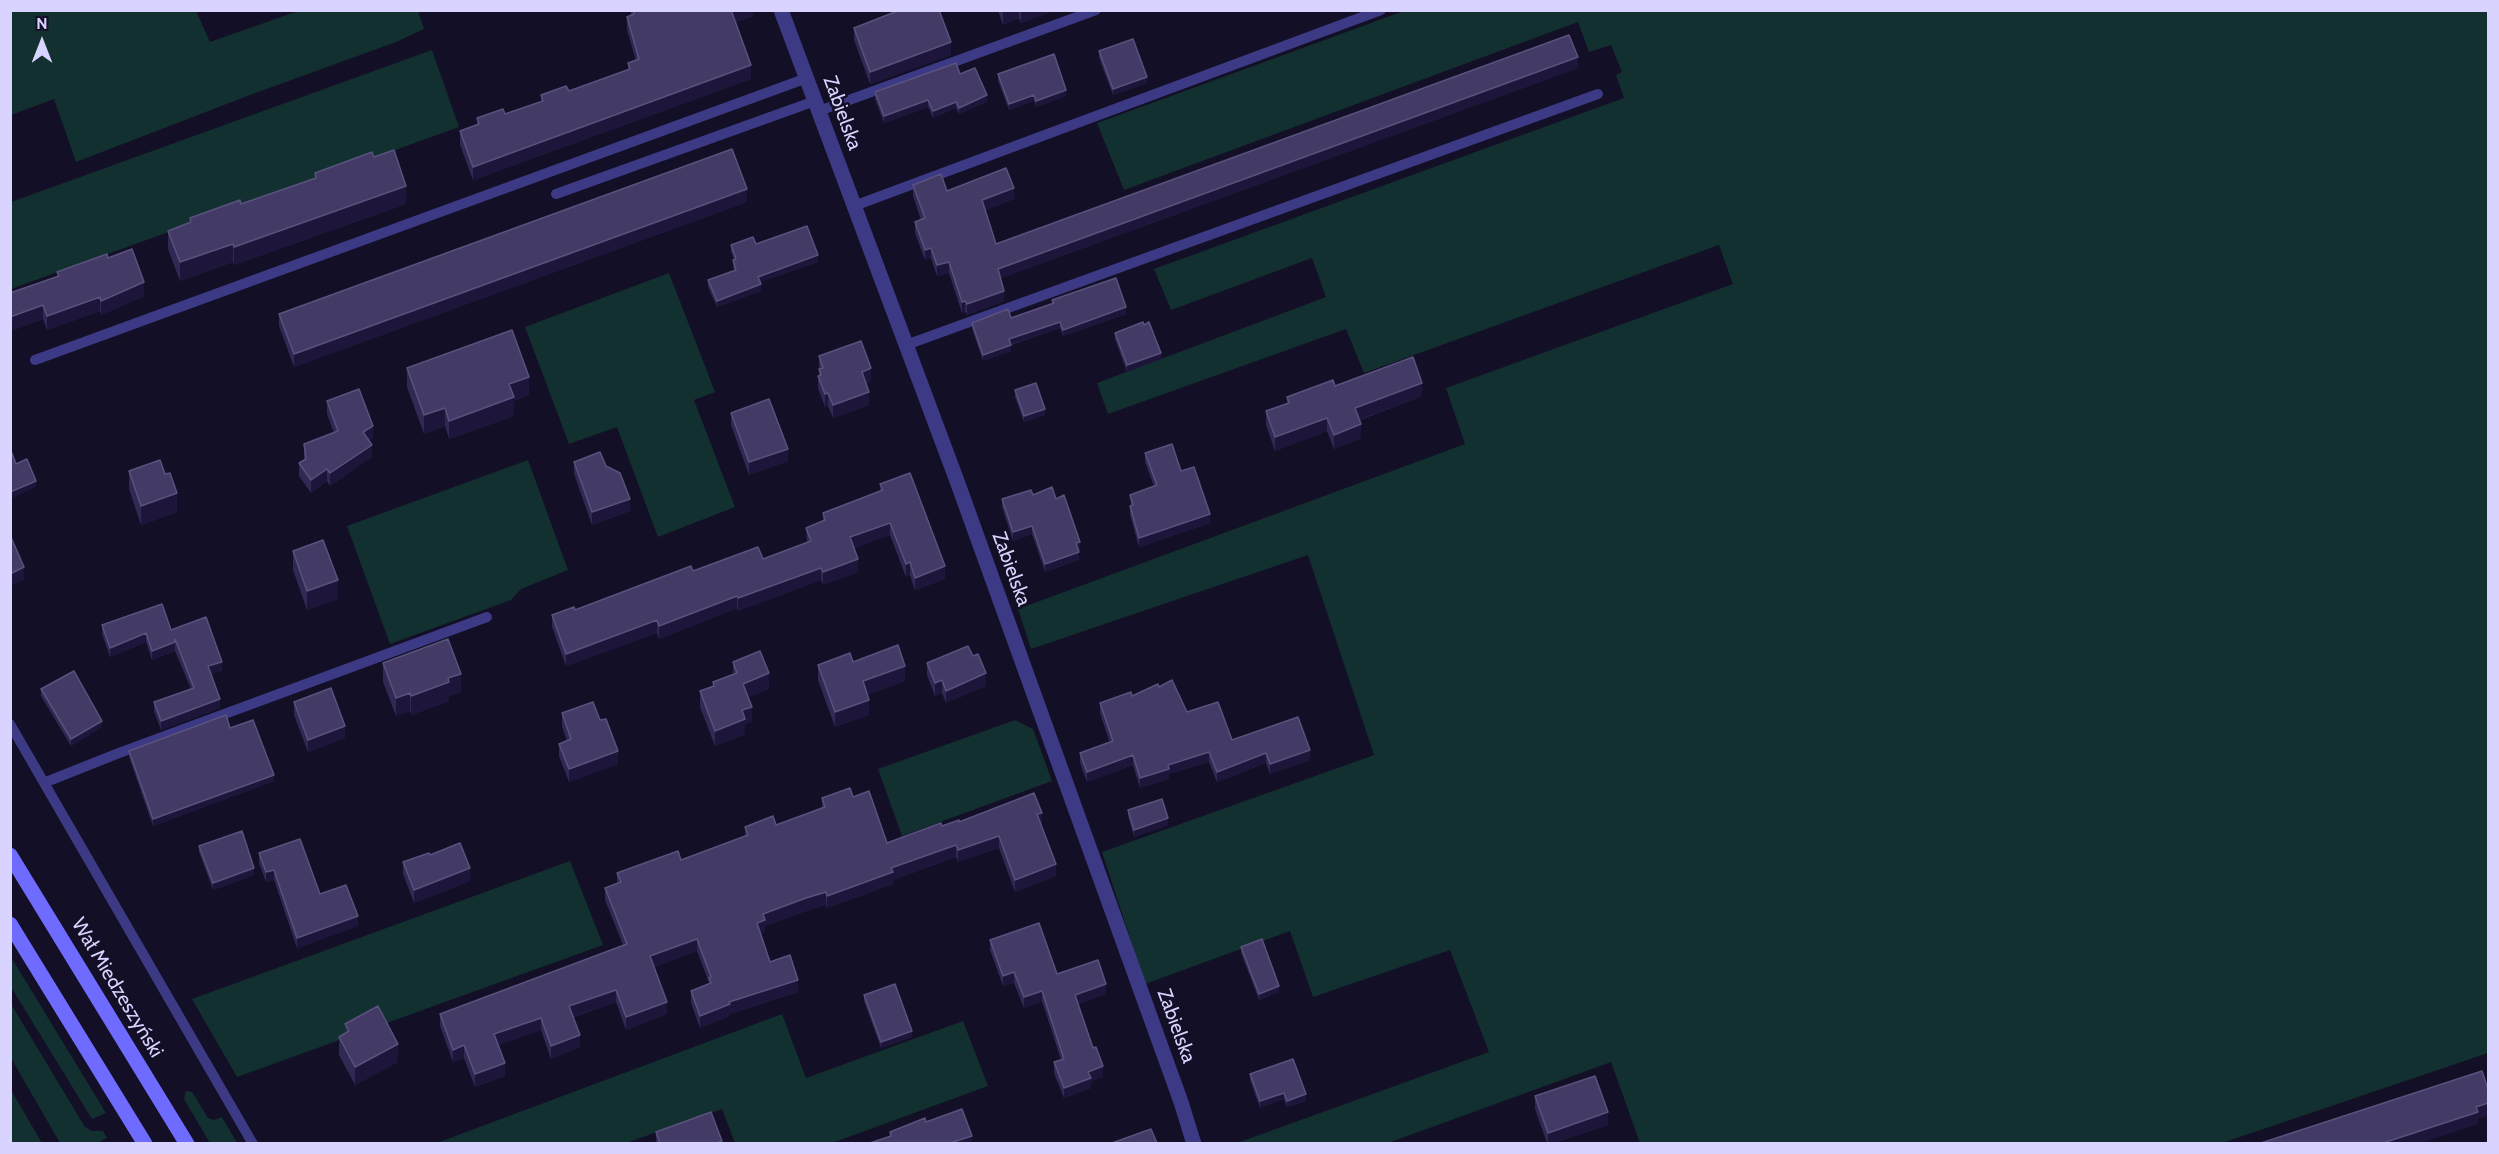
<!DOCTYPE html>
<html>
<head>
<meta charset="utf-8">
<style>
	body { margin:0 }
	#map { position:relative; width:2499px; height:1154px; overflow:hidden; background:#130f26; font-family:Cabin,sans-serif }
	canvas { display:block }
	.frame { position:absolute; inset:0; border:12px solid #d9d4ff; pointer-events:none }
	.north { position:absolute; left:12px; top:12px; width:60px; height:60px; -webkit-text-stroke:4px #130f26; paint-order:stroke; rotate:0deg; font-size:16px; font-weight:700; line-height:24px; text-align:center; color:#d9d4ff }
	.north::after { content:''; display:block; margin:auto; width:21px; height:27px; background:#d9d4ff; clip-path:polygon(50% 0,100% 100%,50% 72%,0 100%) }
</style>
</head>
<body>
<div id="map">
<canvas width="2499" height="1154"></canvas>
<div class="frame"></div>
<div class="north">N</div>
</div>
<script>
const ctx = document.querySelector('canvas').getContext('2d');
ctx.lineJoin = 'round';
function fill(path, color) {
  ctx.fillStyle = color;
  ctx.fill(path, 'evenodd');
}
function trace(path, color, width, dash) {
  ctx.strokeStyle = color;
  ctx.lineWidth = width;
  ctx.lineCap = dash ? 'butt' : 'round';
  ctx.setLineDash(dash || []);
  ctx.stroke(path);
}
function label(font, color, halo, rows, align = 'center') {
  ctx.font = font + ' Cabin,sans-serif';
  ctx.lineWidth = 5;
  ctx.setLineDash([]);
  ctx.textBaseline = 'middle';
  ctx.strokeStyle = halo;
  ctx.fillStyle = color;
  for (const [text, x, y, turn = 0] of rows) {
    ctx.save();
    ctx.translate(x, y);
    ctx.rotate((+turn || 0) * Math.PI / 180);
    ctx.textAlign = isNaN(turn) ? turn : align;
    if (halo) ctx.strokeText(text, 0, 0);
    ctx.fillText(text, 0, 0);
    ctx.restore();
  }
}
const green = new Path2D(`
	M10,11H196L210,42L298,11H418L424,29L396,42L250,95L76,162L54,99L11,115Z
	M1404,11H2488V1053L2222,1143H1640L1611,1062L1388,1143H1237L1489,1052L1450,950L1313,997L1290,931L1145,984L1102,852L1374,755L1308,555L1031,649L1018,609L1465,444L1446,388L1733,284L1719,245L1364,373L1346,329L1108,414L1097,383L1326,297L1312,258L1171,310L1154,269L1624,98L1616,75L1622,72L1611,45L1589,52L1578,22L1124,190L1097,123Z
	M432,50L459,127L11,289V202Z
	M669,273L715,392L694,400L735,507L658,537L617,427L569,444L525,327Z
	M528,460L568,570L521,589L511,600L390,644L347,526Z
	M1015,720L1033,729L1052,781L902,836L878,769Z
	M570,861L603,945L237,1077L192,999Z
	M11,957L106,1113L92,1119L11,987Z
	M11,1004L85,1127L92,1131H103L107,1138L97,1143H60L11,1058Z
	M782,1014L806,1078L963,1021L988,1086L832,1143H735L722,1109L626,1143L434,1144Z
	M11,1090L42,1143H11Z
	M186,1091L192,1092L208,1118L214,1120L222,1117L237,1143H210L184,1099Z`);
const service = new Path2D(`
	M819,111L1096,10
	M556,194L815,101
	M854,206L1381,10
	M906,345L1598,94
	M35,360L807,78
	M10,724L253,1144
	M46,782L119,753L487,617`);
const minor = new Path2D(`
	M781,10L957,481L1181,1102L1194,1144`);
const secondary = new Path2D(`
	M10,855L187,1144
	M10,924L145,1144`);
const wall = new Path2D(`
	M631,10H753V16L736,22L751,79L473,180L460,145V131L477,125V118L505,114L541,102V95L569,91L628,70V63L636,61L627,30V17L631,15Z
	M998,10H1055L1021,23L1019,18L1003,25Z
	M854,28L951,55L870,84L854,40Z
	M1099,51L1147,83L1113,95L1099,58Z
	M1578,68L1001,278L1004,301L967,315L965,312L962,313L949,273L937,276L931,258L925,260L915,233V222L921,220L913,196V185L1014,199L985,210L996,244Z
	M960,74L987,102L959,114L956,108L933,118L928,107L884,123L875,99V92Z
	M998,74L1066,96L1036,107L1034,101L1009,110L998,81Z
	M374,157L406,204L234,265L233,262L180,281L168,249V231L190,223V218L241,204L315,179V173Z
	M747,202L294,367L279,326V314Z
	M756,244L818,262L760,282L761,291L717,307L708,287V280L734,270L733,267V260H734L731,251V245Z
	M108,258L144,296L101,315L100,311L47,330L43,319L10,331V293L57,277V272Z
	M1052,300L1126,314L1063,336L1060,328L1011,345V351L983,361L972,329V323L1011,318L1052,303Z
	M1115,333L1161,359L1127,372L1115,339Z
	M819,356L871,381L866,383L869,405L833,418L828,406L825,407L818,388V376L819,375Z
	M407,368L529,395L514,401V416L449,439L445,426L424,434L407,387Z
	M1335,386L1422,396L1360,420L1361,438L1334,449L1327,431L1275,451L1266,425V411L1287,404V397Z
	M1015,390L1045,415L1024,422L1015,397Z
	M327,401L373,438L369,441L372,457L330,486L327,481L311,493L299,476V463L304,460V444L334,433L327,414Z
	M731,413L788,461L749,475L731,425Z
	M1145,453L1181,471L1210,523L1139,547L1130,515V506H1131L1130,495L1154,486L1145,462Z
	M574,462L606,466L630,511L592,525L574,474Z
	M129,471L165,474L177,512L141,525L129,489Z
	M880,484L945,579L915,590L910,575L906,577L890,535L854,548L858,572L823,585L821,580L738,611L737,608L659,639L657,633L566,666L552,627V615L575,610L693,571L763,559L807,543L806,528L823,521V513L880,491Z
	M1033,495L1056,499L1080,550H1078L1079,560L1045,572L1032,534L1013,541L1002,507V499Z
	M293,551L338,599L307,610L293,570Z
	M102,625L171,630L222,671L211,674L220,708L161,730L154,711V702L191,689L175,651L152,660L146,642L110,657L102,634Z
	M973,656L986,686L946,703L942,693L935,696L927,675V663Z
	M733,662L769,689L748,697L752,722L745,724V734L715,746L700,707V691L713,686V682L733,674Z
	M853,662L905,681L867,695L869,715L835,727L818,680V665Z
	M383,663L461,692L449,696V701L411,715L410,711L396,716L383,682Z
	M1159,687L1187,712L1232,740L1310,760L1270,774L1266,763L1217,782L1209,762L1169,774V779L1140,788L1133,765L1087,782L1080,763V753L1110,743L1100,713V703L1132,696Z
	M41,689L102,727L71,746L41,696Z
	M294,702L345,738L308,752L294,715Z
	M562,713L600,720L618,764L569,782L559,756V744L567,741L562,726Z
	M230,728L274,781L153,826L129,757V751Z
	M853,797L887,843L942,826L959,822L1041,825L1056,876L1015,892L999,848L958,862L956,857L893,880V884L827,908L826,905L806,911L765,926V932L760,934L770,962L798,992L730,1014V1016L700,1028L691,1003V991L709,983L697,951L654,967L667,1014L626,1030L616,1002L574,1017L580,1047L551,1059L541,1030L498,1045L505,1076L475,1087L464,1058L453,1062L440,1026V1014L623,945L605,900V888L617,883V873L681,860L745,837V827L776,825L822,808V798Z
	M1128,810L1168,825L1134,837L1128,816Z
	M199,846L254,875L213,890L199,852Z
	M259,853L320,894L358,926L297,948L274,880L266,882L259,863Z
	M430,855L470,881L414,903L403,874V862Z
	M990,940L1057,974L1106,994L1078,1004L1103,1077L1091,1081V1088L1064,1098L1054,1073V1062L1061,1060L1042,1001L1024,1008L1014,983L1003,986L990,950Z
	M1241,947L1279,992L1259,1000L1241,953Z
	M864,995L912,1037L881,1048L864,1001Z
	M345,1024L398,1062L355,1085L339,1055V1037L345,1033Z
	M1250,1074L1306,1101L1287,1107L1284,1099L1260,1108L1250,1080Z
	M1535,1096L1608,1125L1554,1143H1547L1535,1109Z
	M656,1132L722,1143H656Z`);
const shadedWall = new Path2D(`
	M731,10H753V16L731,24Z
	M1007,10H1019V18L1003,25V12Z
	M1021,10H1055L1021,23Z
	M951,42V55L870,84V72Z
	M1578,57V68L998,279V269Z
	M751,65V79L473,180V167Z
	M1147,77V83L1113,95V89Z
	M1066,90V96L1036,107V101Z
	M987,95V102L959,114V108Z
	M1034,95V101L1009,110V104Z
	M928,100V107L884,123V116Z
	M956,102V108L933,118V111Z
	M406,186V204L234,265V247Z
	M1014,188V199L982,211V200Z
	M747,189V202L294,367V354Z
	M233,244V262L180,281V262Z
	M931,248V258L925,260V250Z
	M818,255V262L758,283V277Z
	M949,262V273L937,276V265Z
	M144,282V296L101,315V301Z
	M761,284V291L717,307V301Z
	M1004,291V301L967,315V304Z
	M100,297V311L47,330V316Z
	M965,301V312L962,313V302Z
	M43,305V319L10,331V317Z
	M1126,307V314L1063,336V330Z
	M1060,322V328L1009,345V339Z
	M1011,345V351L983,361V355Z
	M1161,353V359L1127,372V365Z
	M871,368V381L862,385V372Z
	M529,377V395L514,401V416L449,439V421L509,384Z
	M1422,383V396L1355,421V408Z
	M869,392V405L833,418V405Z
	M828,393V406L825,407V394Z
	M445,408V426L424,434V415Z
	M1045,409V415L1024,422V416Z
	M1327,418V431L1275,451V437Z
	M1361,424V438L1334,449V435Z
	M373,426V438L363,445V432Z
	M372,445V457L330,486V473Z
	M788,449V461L749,475V462Z
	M327,469V481L311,493V480Z
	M36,481V487L10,499V492Z
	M177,493V512L141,525V506Z
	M630,499V511L592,525V512Z
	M1210,514V523L1139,547V538Z
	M890,523V535L850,550V537Z
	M1032,526V534L1013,541V532Z
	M1080,542V550L1076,551V543Z
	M1079,552V560L1045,572V564Z
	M858,559V572L823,585V572Z
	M910,562V575L906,577V564Z
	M945,566V579L915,590V578Z
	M24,567V580L10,586V574Z
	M821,568V580L738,611V598Z
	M338,580V599L307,610V591Z
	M737,596V608L659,639V626Z
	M657,620V633L566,666V654Z
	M146,633V642L110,657V648Z
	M175,642V651L152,660V651Z
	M222,662V671L208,675V666Z
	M905,666V681L863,697V681Z
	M769,673V689L743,699V684Z
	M986,673V686L946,703V691Z
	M461,674V692L449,696V701L411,715V696L448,678Z
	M942,680V693L935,696V683Z
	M410,693V711L396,716V698Z
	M220,699V708L161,730V721Z
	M869,700V715L835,727V712Z
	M752,707V722L745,724V734L715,746V731L742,710Z
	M102,721V727L71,746V739Z
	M345,726V738L308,752V740Z
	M1310,750V760L1270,774V764Z
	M618,751V764L569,782V769Z
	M1209,752V762L1169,774V779L1140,788V778L1168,765Z
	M1266,753V763L1217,782V772Z
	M1133,755V765L1087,782V772Z
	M274,775V781L153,826V819Z
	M1042,813V825L1037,814Z
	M1168,818V825L1134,837V830Z
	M999,836V848L958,862V850Z
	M956,845V857L893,880V884L827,908V896L891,868Z
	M1056,864V876L1015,892V880Z
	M254,868V875L213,890V883Z
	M470,868V881L414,903V890Z
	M274,870V880L266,882V872Z
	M826,892V905L806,911L765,926V932L757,936V923L763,914L806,898Z
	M358,916V926L297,948V938Z
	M697,939V951L650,969V956Z
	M1014,972V983L1003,986V976Z
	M798,980V992L730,1014V1016L700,1028V1016L729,1002Z
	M1106,984V994L1075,1005V995Z
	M1279,986V992L1259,1000V994Z
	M616,990V1002L569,1018V1006Z
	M1042,991V1001L1024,1008V997Z
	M667,1002V1014L626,1030V1017Z
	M541,1018V1030L494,1047V1034Z
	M912,1031V1037L881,1048V1042Z
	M580,1035V1047L551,1059V1046Z
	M398,1044V1062L355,1085V1067Z
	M464,1045V1058L453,1062V1050Z
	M505,1063V1076L475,1087V1074Z
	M1103,1066V1077L1091,1081V1088L1064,1098V1088L1088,1072Z
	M1284,1093V1099L1260,1108V1101Z
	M1306,1094V1101L1287,1107V1101Z
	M2488,1103V1116L2478,1119V1124L2421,1143H2383Z
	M1608,1112V1125L1554,1143H1548V1133Z
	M972,1136V1143H950Z`);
const building = new Path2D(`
	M633,10H731L751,65L473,167L460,131L479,124L477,118L503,109L505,114L543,101L541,95L566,86L569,91L630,69L628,63L639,59L627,17L634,14Z
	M900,10H939L951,42L870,72L854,28Z
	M1569,35L1578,57L998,269L1004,291L967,304L965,301L962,302L949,262L937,265L931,248L925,250L915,222L925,218L913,185L941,174L947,191L1006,168L1014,188L982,200L996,244Z
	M1133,39L1147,77L1113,89L1099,51Z
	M1054,54L1066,90L1036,101L1034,95L1009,104L998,74Z
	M956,63L960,74L975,68L987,95L959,108L956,102L933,111L928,100L884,116L875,92Z
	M732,149L747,189L294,354L279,314Z
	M394,150L406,186L234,247L233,244L180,262L168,231L191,222L190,218L240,200L241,204L316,178L315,173L372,152L374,157Z
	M807,226L818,255L758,277L761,284L717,301L708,280L736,270L733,260L736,259L731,245L753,237L756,244Z
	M132,249L144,282L101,301L100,297L47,316L43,305L10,317V293L59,276L57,272L107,254L108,258Z
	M1116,278L1126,307L1063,330L1060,322L1009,339L1011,345L983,355L972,323L1008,309L1011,318L1054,303L1052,300Z
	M1143,322L1144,325L1149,322L1161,353L1127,365L1115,333Z
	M512,330L529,377L509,384L514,397L449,421L445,408L424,415L407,368Z
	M861,341L871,368L862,372L869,392L833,405L828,393L825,394L818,376L821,375L819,369L823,368L819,356Z
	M1413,357L1422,383L1355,408L1361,424L1334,435L1327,418L1275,437L1266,411L1289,403L1287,397L1333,380L1335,386Z
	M1036,383L1045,409L1024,416L1015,390Z
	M359,389L373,426L363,432L372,445L330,473L327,469L311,480L299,463L306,459L304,444L338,431L327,401Z
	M769,399L788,449L749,462L731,413Z
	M1172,444L1181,471L1194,467L1210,514L1139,538L1130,506L1133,505L1130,495L1157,485L1145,453Z
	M600,452L606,466L620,473L630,499L592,512L574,462Z
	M10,453H12L16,464L27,459L36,481L10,492Z
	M160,460L165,474L170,473L177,493L141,506L129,471Z
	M910,473L945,566L915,578L910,562L906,564L890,523L850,537L858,559L823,572L821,568L738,598L737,596L659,626L657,620L566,654L552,615L574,607L575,610L691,566L693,571L758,547L763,559L811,541L806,528L825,520L823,513L883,490L880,484Z
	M1052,487L1056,499L1064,495L1080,542L1076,543L1079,552L1045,564L1032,526L1013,532L1002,499L1031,490L1033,495Z
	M10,535L24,567L10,574Z
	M323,540L338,580L307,591L293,551Z
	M162,604L171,630L206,617L222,662L208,666L220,699L161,721L154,702L194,688L175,639V642L152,651L146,633L110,648L102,625Z
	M448,639L461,674L448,678L449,682L411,696L410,693L396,698L383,663Z
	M898,645L905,666L863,681L869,700L835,712L818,665L850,653L853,662Z
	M968,646L973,656L978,654L986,673L946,691L942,680L935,683L927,663Z
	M760,651L769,673L743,684L752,707L742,710L745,719L715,731L700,691L714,686L713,682L737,673L733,662Z
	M74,671L102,721L71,739L41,689Z
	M1172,680L1187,712L1218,702L1232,740L1298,717L1310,750L1270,764L1266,753L1217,772L1209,752L1168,765L1169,769L1140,778L1133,755L1087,772L1080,753L1113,741L1100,703L1131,692L1132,696L1158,684L1159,687Z
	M331,688L345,726L308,740L294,702Z
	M593,702L600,720L606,719L618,751L569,769L559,744L571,739L562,713Z
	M226,715L230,728L253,720L274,775L153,819L129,751Z
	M850,788L853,797L869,791L887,843L941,823L942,826L959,820V822L1034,793L1042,813L1037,814L1056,864L1015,880L999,836L958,850L956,845L891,868L893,872L827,896L826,892L806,898L763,914L765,920L757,923L770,962L790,955L798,980L729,1002L730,1004L700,1016L691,991L711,983L709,978L711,977L697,939L650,956L667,1002L626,1017L616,990L569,1006L580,1035L551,1046L541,1018L494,1034L505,1063L475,1074L464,1045L453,1050L440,1014L627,944L605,888L621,882L617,873L678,851L681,860L748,835L745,827L773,816L776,825L825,807L822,798Z
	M1162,799L1168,818L1134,830L1128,810Z
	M242,831L254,868L213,883L199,846Z
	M300,839L320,894L346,885L358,916L297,938L274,870L266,872L259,853Z
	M460,843L470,868L414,890L403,862L429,853L430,855Z
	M1039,923L1057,974L1098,960L1106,984L1075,995L1093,1048L1096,1047L1103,1066L1088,1072L1091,1078L1064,1088L1054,1062L1064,1059L1042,991L1024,997L1014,972L1003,976L990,940Z
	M1262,939L1279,986L1259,994L1241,947Z
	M895,984L912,1031L881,1042L864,995Z
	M378,1006L398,1044L355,1067L339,1037L349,1031L345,1024Z
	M1293,1059L1306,1094L1287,1101L1284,1093L1260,1101L1250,1074Z
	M2482,1071L2488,1089V1103L2476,1107L2478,1112L2383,1143H2261Z
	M1595,1076L1608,1112L1548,1133L1535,1096Z
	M962,1109L972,1136L950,1143H870L891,1136L890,1132L925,1118L926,1122Z
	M711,1112L722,1141L716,1143H660L656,1132Z
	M1151,1129L1157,1143H1112Z`);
const streetNames = [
	["Zabielska",842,113,70],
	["Zabielska",1011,569,70],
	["Wał Miedzeszyński",117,988,59],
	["Zabielska",1176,1026,70]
];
fill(green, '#12302f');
trace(service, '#3d3a85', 10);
trace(minor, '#3d3a85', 15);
trace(secondary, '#6f6bff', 15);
fill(wall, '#312854');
fill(shadedWall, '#1d163a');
fill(building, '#433a66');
trace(building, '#5a527e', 1.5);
label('20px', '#d9d4ff', '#130f26', streetNames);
</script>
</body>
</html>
